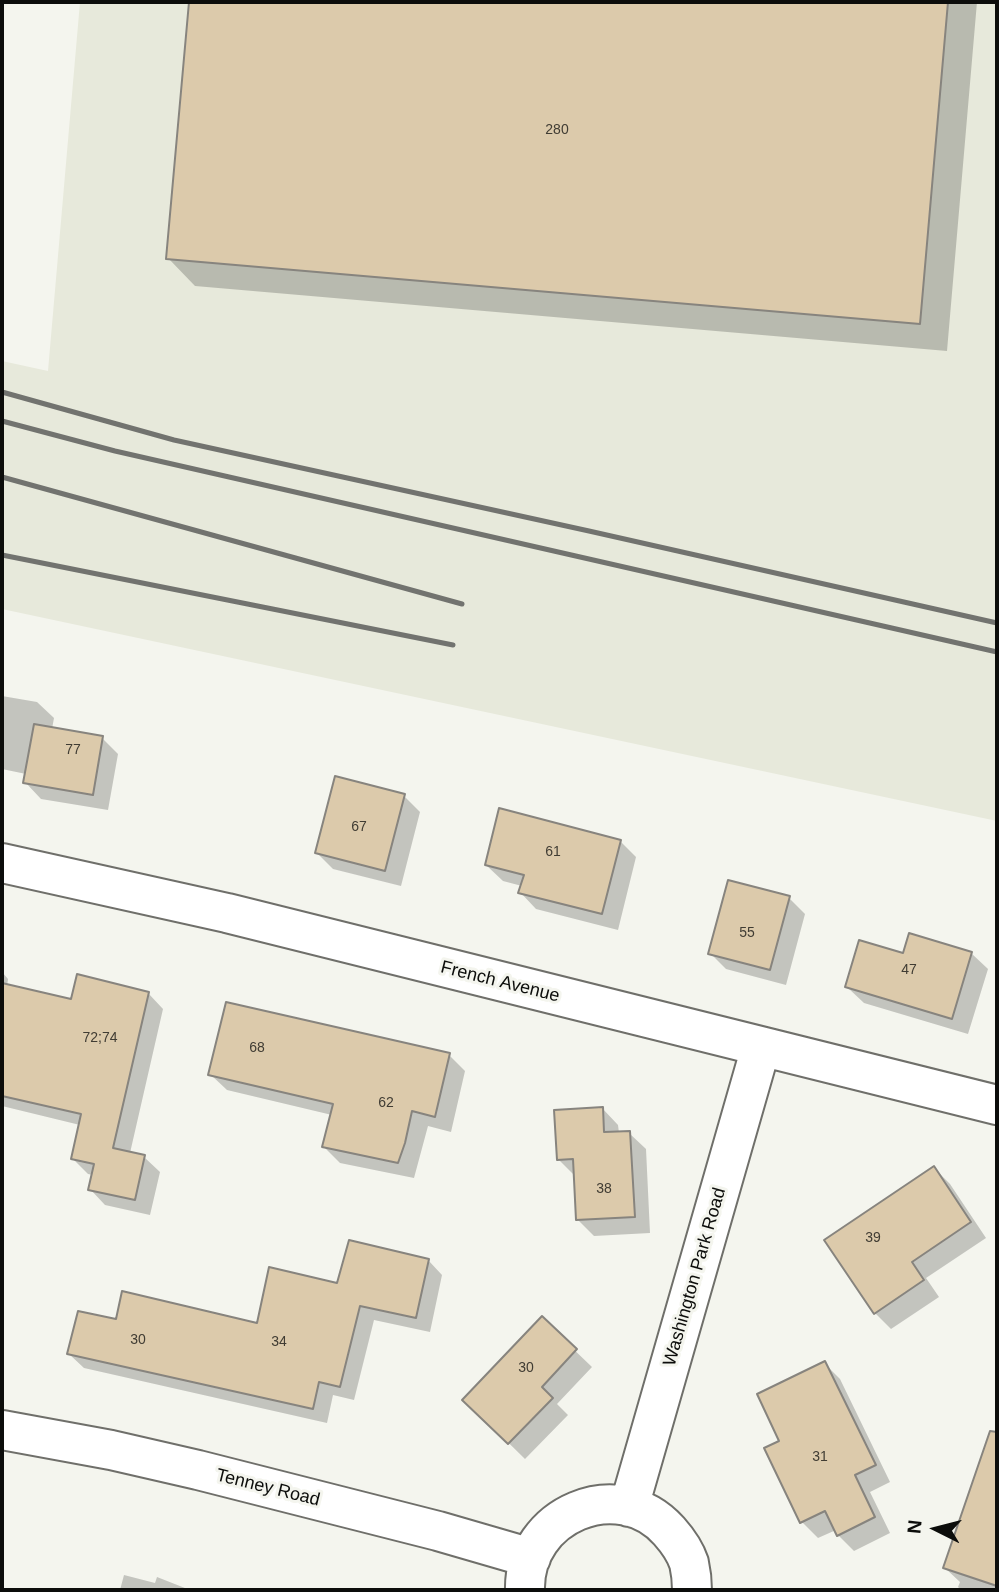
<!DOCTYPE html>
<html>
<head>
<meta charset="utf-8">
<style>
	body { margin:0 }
	#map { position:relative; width:999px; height:1592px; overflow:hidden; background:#f4f5ee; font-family:Arial,sans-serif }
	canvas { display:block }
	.frame { position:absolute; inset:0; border:4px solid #0c0d0b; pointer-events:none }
	.north { position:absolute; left:901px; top:1494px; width:70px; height:70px; -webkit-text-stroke:5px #f4f5ee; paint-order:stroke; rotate:276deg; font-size:19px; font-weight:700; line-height:28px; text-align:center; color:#0c0d0b }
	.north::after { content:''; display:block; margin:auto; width:24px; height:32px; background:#0c0d0b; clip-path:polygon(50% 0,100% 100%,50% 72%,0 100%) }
</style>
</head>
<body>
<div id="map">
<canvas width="999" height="1592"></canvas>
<div class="frame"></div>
<div class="north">N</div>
</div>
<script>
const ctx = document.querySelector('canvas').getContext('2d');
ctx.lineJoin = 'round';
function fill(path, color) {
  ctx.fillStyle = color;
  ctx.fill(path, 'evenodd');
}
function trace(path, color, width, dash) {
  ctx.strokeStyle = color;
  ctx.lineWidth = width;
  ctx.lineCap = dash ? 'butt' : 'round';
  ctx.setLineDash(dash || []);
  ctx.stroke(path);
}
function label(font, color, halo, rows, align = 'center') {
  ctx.font = font + ' Arial,sans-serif';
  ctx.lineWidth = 6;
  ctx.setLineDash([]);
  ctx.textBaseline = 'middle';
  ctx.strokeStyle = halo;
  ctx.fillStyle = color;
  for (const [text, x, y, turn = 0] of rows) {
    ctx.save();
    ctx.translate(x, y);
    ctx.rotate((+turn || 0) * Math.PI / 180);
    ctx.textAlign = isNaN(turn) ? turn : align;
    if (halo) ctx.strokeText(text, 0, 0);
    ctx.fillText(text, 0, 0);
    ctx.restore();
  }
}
const built = new Path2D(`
	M80,2H997V821L2,609V361L48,371Z`);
const shadow = new Path2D(`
	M190,2H977L947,351L195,286L168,258Z
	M2,696L37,702L54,718L52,729L102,738L118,754L108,810L41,799L25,782L26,774L2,769Z
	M404,796L420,812L401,886L333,869L317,853Z
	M620,841L636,857L618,930L536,909L520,892L522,886L503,881L486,865Z
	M789,898L805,914L786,985L726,969L710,953Z
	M971,953L988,969L968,1034L864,1003L847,987L904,955Z
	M2,972L8,979L7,986L73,1001L148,993L163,1009L130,1153L144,1157L160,1172L150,1215L105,1205L90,1189L93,1175L88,1174L72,1158L80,1125L2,1106Z
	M449,1055L465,1071L451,1132L428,1126L414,1178L340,1163L324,1147L332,1115L227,1090L210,1074Z
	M602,1108L618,1125L619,1133H629L646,1149L650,1233L594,1236L578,1220L575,1176L559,1160Z
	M934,1168L950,1184L986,1238L926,1278L939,1297L891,1329L875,1313Z
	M428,1260L442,1275L430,1332L374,1320L354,1400L333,1395L327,1423L84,1368L69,1354L117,1321L258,1325L338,1285Z
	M542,1319L592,1367L557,1404L568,1415L525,1459L465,1400Z
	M824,1363L840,1379L890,1482L870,1492L890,1533L854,1551L838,1535L836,1530L818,1538L802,1522L781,1441Z
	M961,1523L997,1536V1590H961L958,1587L960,1582L945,1568Z
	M124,1575L155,1583L157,1577L190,1590H120Z`);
const building = new Path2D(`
	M189,2H948L920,324L166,259Z
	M34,724L103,736L93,795L23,783Z
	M335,776L405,794L385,871L315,853Z
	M499,808L621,840L602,914L518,893L524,875L485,865Z
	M728,880L790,896L770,970L708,954Z
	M909,933L972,952L952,1019L845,987L859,940L903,953Z
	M77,974L149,992L113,1148L145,1155L135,1200L88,1190L94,1164L71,1159L81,1114L2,1096V983L71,999Z
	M226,1002L450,1053L435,1117L412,1111L405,1143L398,1163L322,1147L333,1104L208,1075Z
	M603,1107L604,1132L630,1131L635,1217L576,1220L573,1159L557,1160L554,1110Z
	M934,1166L971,1222L912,1262L924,1280L874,1314L824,1240Z
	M349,1240L429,1259L416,1318L360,1306L340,1387L319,1382L313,1409L67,1354L78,1311L116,1319L122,1291L257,1323L269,1267L337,1283Z
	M542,1316L577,1349L542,1387L553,1398L508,1444L462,1400Z
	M825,1361L876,1465L855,1475L875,1517L837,1536L825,1511L800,1523L764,1448L779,1441L757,1394Z
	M990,1431L997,1432V1586L943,1568Z`);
const street = new Path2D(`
	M2,863L227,913L997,1105
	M2,1430L111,1450L198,1470L438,1531L531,1558
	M629,1507L761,1047
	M525,1590C523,1515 618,1474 669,1531C677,1540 685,1551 689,1563C691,1572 692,1581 692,1590`);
const rail = new Path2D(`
	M2,392L174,440L589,531L997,623
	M2,421L115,451L997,652
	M2,477L462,604
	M2,555L453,645`);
const numberNames = [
	["280",557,130],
	["77",73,750],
	["67",359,827],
	["61",553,852],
	["55",747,933],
	["47",909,970],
	["72;74",100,1038],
	["68",257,1048],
	["62",386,1103],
	["38",604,1189],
	["39",873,1238],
	["30",138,1340],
	["34",279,1342],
	["30",526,1368],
	["31",820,1457]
];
const streetNames = [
	["French Avenue",500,982,14],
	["Washington Park Road",695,1277,-74],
	["Tenney Road",268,1488,14]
];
fill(built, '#e7e9db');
fill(shadow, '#0003');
fill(building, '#dccaab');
trace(building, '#87847e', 2);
trace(street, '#6f6f6a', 42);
trace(street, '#fff', 38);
trace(rail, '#72736f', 5);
label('14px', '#403c33', null, numberNames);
label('18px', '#0c0d0b', '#f4f5ee', streetNames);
</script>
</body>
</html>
